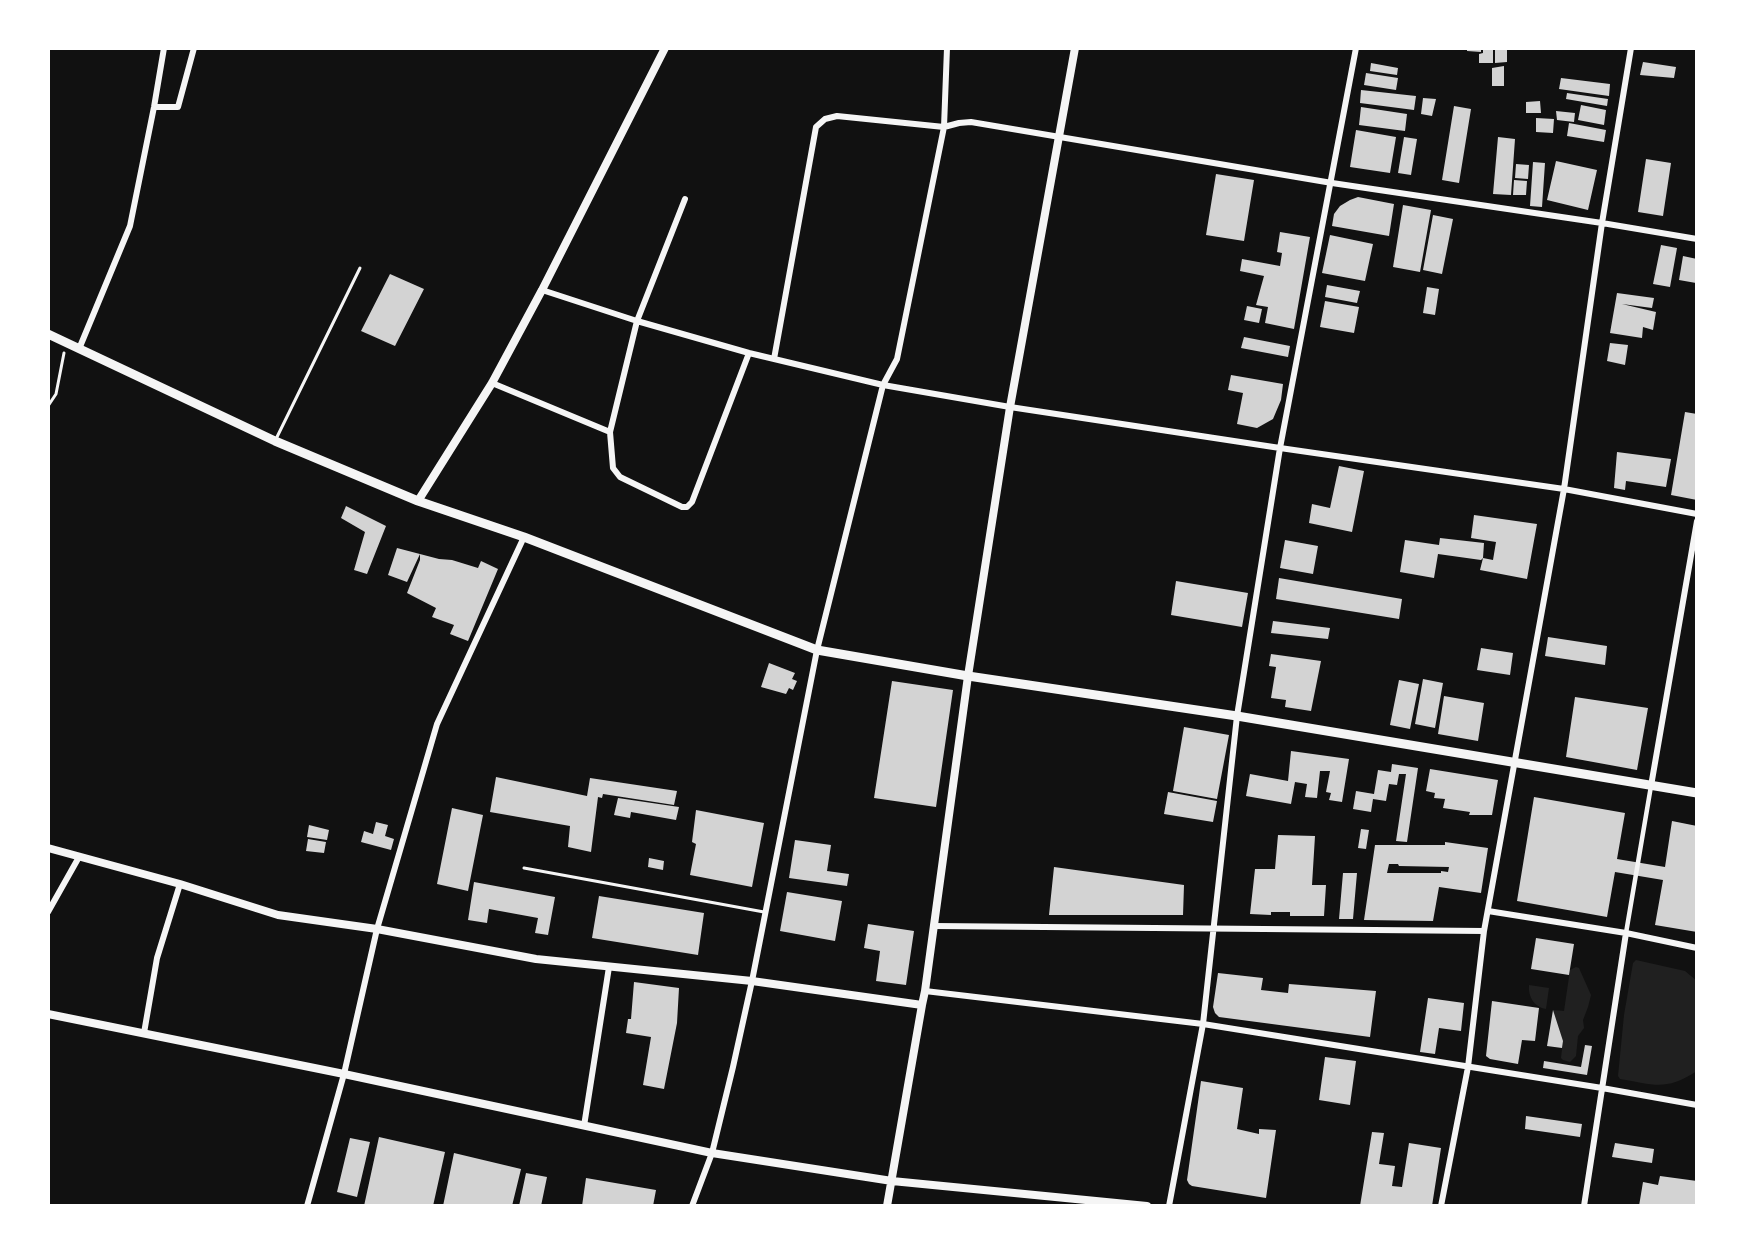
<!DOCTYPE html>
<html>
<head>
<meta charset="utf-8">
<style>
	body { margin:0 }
	#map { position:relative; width:1745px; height:1254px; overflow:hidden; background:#111; font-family:"DM Sans",sans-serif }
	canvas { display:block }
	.frame { position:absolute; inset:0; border:50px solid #fff; pointer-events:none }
</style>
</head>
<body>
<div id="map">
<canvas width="1745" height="1254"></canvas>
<div class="frame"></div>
</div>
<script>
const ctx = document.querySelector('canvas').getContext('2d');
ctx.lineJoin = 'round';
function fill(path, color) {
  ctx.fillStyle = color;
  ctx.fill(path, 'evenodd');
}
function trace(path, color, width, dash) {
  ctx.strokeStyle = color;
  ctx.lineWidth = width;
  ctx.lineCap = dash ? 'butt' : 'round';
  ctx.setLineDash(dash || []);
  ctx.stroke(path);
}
const green = new Path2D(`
	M1636,960L1685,971L1697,981V1071C1666,1091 1655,1085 1620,1079L1618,1076L1624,1015L1633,963Z
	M1576,967L1579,968L1591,995L1588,1007L1583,1020L1584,1028L1578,1036L1576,1056L1570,1062L1563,1060L1561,1058L1563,1041L1553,1010L1564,1011L1570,970Z
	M1529,985L1549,988L1546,1009C1534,1007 1528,997 1529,985Z`);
const building = new Path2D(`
	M1467,48H1481V52L1467,51Z
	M1483,48H1493V63H1479V54L1483,53Z
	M1495,48H1507V62L1495,63Z
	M1643,62L1676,67L1674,78L1640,75Z
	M1371,63L1398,68L1397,75L1370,71Z
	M1504,66V86H1492V68Z
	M1366,73L1398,78L1396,90L1364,85Z
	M1561,78L1610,84L1609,96L1559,89Z
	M1361,90L1416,96L1414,110L1360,103Z
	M1567,93L1608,99L1607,106L1566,99Z
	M1423,98L1436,99L1432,116L1421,114Z
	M1540,101L1541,113H1526V102Z
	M1581,105L1606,110L1604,125L1578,120Z
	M1454,106L1471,109L1459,183L1442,180Z
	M1361,107L1407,114L1405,131L1359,125Z
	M1556,111L1575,113L1574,122L1557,120Z
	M1536,118L1554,119L1553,133L1536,132Z
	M1569,123L1606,130L1604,142L1567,136Z
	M1356,130L1396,137L1390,173L1350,167Z
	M1404,137L1417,139L1411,175L1398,173Z
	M1498,137L1515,139L1511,195L1493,194Z
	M1646,159L1671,163L1663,216L1638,212Z
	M1556,161L1597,170L1588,210L1547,200Z
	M1533,162L1545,163L1542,207L1530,206Z
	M1516,164L1529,165L1528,179L1515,178Z
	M1216,174L1254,180L1244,241L1206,235Z
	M1514,180L1527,181L1526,195H1513Z
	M1358,197L1394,204L1389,236L1332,226L1334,214L1340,206L1350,200Z
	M1403,205L1431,210L1420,272L1393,267Z
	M1433,215L1453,219L1442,274L1423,270Z
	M1280,232L1310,237L1294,329L1265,323L1268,307L1256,305L1264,276L1240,271L1242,259L1280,266L1282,253L1277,252Z
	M1330,235L1373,244L1365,281L1322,273Z
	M1661,245L1677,248L1670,287L1653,284Z
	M1683,256L1697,259L1696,283L1679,280Z
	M390,274L424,289L395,346L361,331Z
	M1327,285L1360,291L1357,303L1325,297Z
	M1427,287L1439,289L1435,315L1423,313Z
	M1617,293L1654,298L1652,308L1622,304L1656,312L1653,330L1643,327L1642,338L1610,333Z
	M1325,301L1359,307L1354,333L1320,327Z
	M1247,306L1262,309L1259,323L1244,320Z
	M1244,337L1290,346L1288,357L1241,348Z
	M1610,343L1628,345L1625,365L1607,361Z
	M1231,375L1283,384L1281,400L1273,419L1257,428L1237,424L1243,393L1228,390Z
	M1685,412L1697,414V500L1671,495Z
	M1617,452L1671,459L1666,487L1626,481L1625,490L1614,488Z
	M1339,466L1364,471L1352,532L1309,523L1312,504L1330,508Z
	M346,506L386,526L367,574L354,570L365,532L341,518Z
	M1474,515L1537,524L1527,579L1480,570L1483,558L1481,560L1438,554L1434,578L1400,572L1405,540L1439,545L1440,538L1484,543L1483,558L1493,560L1496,542L1471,538Z
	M1285,540L1318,546L1313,574L1280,568Z
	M397,548L439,559L452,560L478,568L481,561L498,569L468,641L450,634L454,625L432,617L436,608L407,593L420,560V554L407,582L388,575Z
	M1279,578L1402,599L1399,619L1276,599Z
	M1176,581L1248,593L1242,627L1171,615Z
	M1273,621L1330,628L1328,639L1271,633Z
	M1548,637L1607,646L1605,665L1545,656Z
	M1481,648L1513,653L1510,675L1477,670Z
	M1271,654L1321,661L1311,711L1285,707L1286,700L1271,698L1276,667L1269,666Z
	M769,663L795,673L792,679L797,681L793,690L789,688L786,694L761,687Z
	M1423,679L1443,683L1435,728L1415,724Z
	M1399,680L1419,684L1410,729L1390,725Z
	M892,681L953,690L936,807L874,798Z
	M1444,696L1484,703L1478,741L1438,734Z
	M1575,697L1648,708L1637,770L1566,757Z
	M1184,727L1229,735L1217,799L1173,791Z
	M1291,751L1349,759L1342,802L1329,800L1331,793L1326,792L1330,771H1320L1317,798L1305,797L1307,784L1295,782L1291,804L1246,796L1250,774L1288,781Z
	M1392,764L1418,768L1407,842L1396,841L1406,774H1399L1397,785L1389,784L1386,801L1373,799L1371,812L1353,809L1356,791L1374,794L1378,770L1391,772Z
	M1430,769L1498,780L1492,815H1469L1470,812L1443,808L1445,799L1434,798L1435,793L1426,791Z
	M496,777L587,796L590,778L677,791L674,805L603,794L602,798L598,797L591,852L568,847L570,826L490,812Z
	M1168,792L1217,801L1213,822L1164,814Z
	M1534,797L1625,813L1617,859L1665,867L1672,821L1697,826V932L1655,925L1663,880L1615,872L1607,917L1517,901Z
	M618,798L679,807L676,820L631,812L630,818L614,815Z
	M452,808L483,815L468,891L437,884Z
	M696,810L764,823L752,887L690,875L696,844L692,842Z
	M376,822L388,825L385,836L394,839L391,850L361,842L364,831L373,834Z
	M309,825L329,830L327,840L307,837Z
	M1361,829L1369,830L1366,849L1358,848Z
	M1278,835L1315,836L1312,885H1326L1324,916H1290V912H1271V915L1250,914L1255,869H1275Z
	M308,839L326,842L324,853L306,851Z
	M795,840L831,845L827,871L849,874L847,886L789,878Z
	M1445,842L1488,848L1481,893L1439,887L1433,921L1364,920L1375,845H1445ZM1389,864H1398L1399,866L1449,867L1448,872L1441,871V873H1387Z
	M649,858L664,861L663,870L648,867Z
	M1054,867L1184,885L1183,915H1049Z
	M1343,873H1357L1353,919H1339Z
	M474,882L555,897L548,935L535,933L538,918L489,909L487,923L468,920Z
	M787,892L842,901L835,941L780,931Z
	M599,896L704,913L698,955L592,938Z
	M868,924L914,931L906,985L876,981L880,951L864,948Z
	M1536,938L1574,944L1569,975L1531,969Z
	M1218,973L1263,978L1261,990L1288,993L1289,984L1376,991L1370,1037L1219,1017L1215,1013L1213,1007Z
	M634,982L679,988L677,1023L664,1089L643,1085L651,1037L626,1033L628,1019H631Z
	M1428,998L1464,1003L1461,1031L1439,1028L1435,1054L1420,1052Z
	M1492,1001L1539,1008L1535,1041L1522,1040L1518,1064L1490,1059L1486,1056Z
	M1553,1010L1563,1041L1562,1048L1547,1046Z
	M1585,1045L1592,1046L1587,1075L1543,1068L1544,1061L1581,1067Z
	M1325,1057L1356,1061L1350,1105L1319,1100Z
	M1201,1081L1243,1088L1237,1129L1259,1134V1129L1276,1130L1266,1198L1192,1186L1189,1184L1187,1180Z
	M1526,1116L1582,1124L1580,1137L1525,1129Z
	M1372,1132L1384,1133L1379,1164L1395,1166L1392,1186L1402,1187L1409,1143L1441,1148L1432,1206H1360Z
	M379,1137L445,1152L433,1206H364Z
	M350,1138L370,1142L357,1197L337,1192Z
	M1615,1143L1654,1149L1652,1163L1612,1157Z
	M454,1153L521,1169L512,1206H443Z
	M526,1173L547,1177L541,1206H519Z
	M1660,1176L1697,1181V1206H1639L1643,1182L1658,1185Z
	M586,1178L656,1190L653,1206H582Z`);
const path = new Path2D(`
	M48,406L56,394L64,353`);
const service = new Path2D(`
	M276,439L360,268
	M524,868L764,912`);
const pedestrian = new Path2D(`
	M1626,933L1651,786`);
const minor = new Path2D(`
	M154,107H178L194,48
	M685,199L637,321L610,432L613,468L620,477L682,507H687L692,502L749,353
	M542,290L637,321L749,353L883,385L1010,407L1280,448L1564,489L1697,514
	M79,349L130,226L154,107L164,48
	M774,359L816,127L825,119L837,116L944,127L959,123L971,122L1332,183L1602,223L1697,239
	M492,383L610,432
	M1651,786L1697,521
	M1488,911L1626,933L1697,948
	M48,912L79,857
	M934,926L1484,931
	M925,991L1203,1024L1602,1088L1697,1105
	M144,1033L157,958L180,884
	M584,1126L609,967
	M307,1206L344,1074L377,929L437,724L524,537
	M692,1206L712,1153L733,1067L752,981L817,650L883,385L897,359L944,127L947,48
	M1169,1206L1203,1024L1237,716L1280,448L1356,48
	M1441,1206L1468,1067L1484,931L1564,489L1602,223L1631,48
	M1584,1206L1626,933`);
const tertiary = new Path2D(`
	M418,501L492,383L542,290L665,48
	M48,848L180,884L278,915L377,929L536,959L752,981L922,1005
	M48,1014L344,1074L712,1153L892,1181L1147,1206
	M887,1206L922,1005L925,991L968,676L1010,407L1075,48`);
const primary = new Path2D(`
	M48,334L275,441L418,501L524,537L817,650L968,676L1237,716L1697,793`);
fill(green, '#202020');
fill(building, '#d3d3d3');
trace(path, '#f5f5f5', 3);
trace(service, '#f5f5f5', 3);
trace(pedestrian, '#f5f5f5', 4.5);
trace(minor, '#f5f5f5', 6);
trace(tertiary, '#f5f5f5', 8);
trace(primary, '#f5f5f5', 9);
</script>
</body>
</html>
